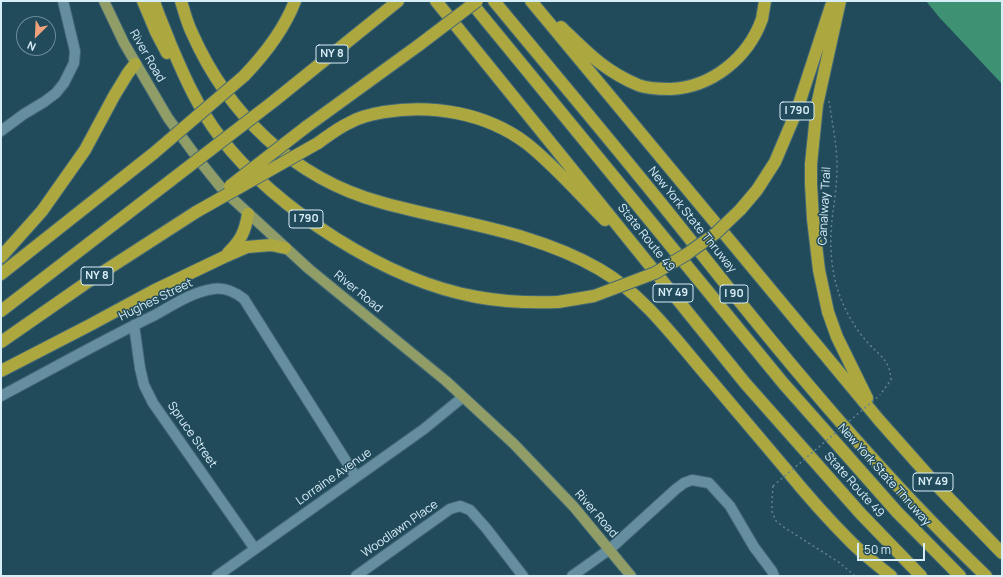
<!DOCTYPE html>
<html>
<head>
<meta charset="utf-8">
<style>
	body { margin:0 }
	#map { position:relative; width:1003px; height:577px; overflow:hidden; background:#214a5a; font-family:Manrope,sans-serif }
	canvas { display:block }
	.frame { position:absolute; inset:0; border:2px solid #d7edf7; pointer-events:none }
	.north { position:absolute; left:16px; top:16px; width:40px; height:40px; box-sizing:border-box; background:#214a5a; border:1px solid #6a8b99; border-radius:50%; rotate:204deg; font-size:11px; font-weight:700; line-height:16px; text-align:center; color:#d7edf7 }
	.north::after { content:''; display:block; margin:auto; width:14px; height:18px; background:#f1a17c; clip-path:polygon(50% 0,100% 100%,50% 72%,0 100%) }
	.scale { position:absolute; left:857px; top:543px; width:68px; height:18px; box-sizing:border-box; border:2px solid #d7edf7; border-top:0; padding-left:5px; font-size:12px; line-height:14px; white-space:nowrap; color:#d7edf7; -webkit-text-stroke:3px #214a5a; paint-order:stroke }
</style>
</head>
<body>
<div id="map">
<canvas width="1003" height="577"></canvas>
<div class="frame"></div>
<div class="north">N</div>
<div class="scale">50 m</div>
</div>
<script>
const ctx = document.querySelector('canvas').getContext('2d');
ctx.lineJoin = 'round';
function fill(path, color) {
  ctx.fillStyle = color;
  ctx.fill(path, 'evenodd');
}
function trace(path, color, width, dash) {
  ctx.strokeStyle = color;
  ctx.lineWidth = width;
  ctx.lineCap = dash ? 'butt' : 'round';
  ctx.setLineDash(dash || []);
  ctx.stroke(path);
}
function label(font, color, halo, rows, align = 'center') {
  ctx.font = font + ' Manrope,sans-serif';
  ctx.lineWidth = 3;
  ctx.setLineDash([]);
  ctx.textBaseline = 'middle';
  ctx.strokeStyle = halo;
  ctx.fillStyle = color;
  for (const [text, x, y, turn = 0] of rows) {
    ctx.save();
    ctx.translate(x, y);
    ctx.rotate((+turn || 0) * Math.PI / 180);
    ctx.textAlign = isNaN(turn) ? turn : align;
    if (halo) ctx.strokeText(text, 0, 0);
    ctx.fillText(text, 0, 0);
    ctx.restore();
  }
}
const water = new Path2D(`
	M926,1H1002V84L939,17Z`);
const path = new Path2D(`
	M829,101C832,122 837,145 837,167C837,182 835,197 833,212C829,240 830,272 841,299C847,314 857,331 868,343C880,356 890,360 891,380L880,395
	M773,486L772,500V512L776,521L785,528L840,563L855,576`);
const minor = new Path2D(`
	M1,131L24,114L44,102L56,93L64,83L74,63L75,51L63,1
	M134,325L140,368L144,385L153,403L255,549
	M1,396C52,369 103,340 155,315C173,305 192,292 213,289C225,287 235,292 244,299L356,477
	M217,576L424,429L463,397
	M356,576L450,509L460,506L470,510L486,528L523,576
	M572,576L610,549L676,489L684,483L692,480L709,483L730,506L754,547L772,571L774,576`);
const major = new Path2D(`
	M104,1L124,43L168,118L198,159L223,190L309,269L446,381L514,444L574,507L631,576`);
const highway = new Path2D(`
	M143,1L156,32L167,53
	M154,1C158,15 165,29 170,43C184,76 198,108 220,137C275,209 387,281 477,297C504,302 531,303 558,302
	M181,1C184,11 187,23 192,33C228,114 293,178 380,202C454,223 532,230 599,269C646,296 678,343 713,383C737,411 760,439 784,467C805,493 827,518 851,542C863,554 877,565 891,576
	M436,1L745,383L861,514L921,576
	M470,1L783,383L897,512L960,576
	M494,1C564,86 636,170 704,257C792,368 884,478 986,576
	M531,1L879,420L942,491L1002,553
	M840,1L817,105L811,164V184L813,219L819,270L828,312L837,337L867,398
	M561,27C586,51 604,71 638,85C648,89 660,89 671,89C712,87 748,58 762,19C763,13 764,7 765,1
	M244,76C265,54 284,30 295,1
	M274,101L398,1
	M306,127L419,45
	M318,143C328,136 338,128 349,123C359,117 372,114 384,112C432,104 486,113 526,143C553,164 580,195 605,220
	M740,210L757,190L775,162L797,110L831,6
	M228,253C241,240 245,232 248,214
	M1,257L42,211L85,150L114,96L128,73L135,64
	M1,274L154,153
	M1,311L170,181
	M1,342L86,283L196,212
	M1,371L90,325L153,291L224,257L247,247L271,245L285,248`);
const pathBridge = new Path2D(`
	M773,486L880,395`);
const highwayBridge = new Path2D(`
	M419,45L477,1
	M154,153L244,76
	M170,181L274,101
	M230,186L306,127
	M196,212L318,143
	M558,302L594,296L655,273L687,254L716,233L740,210`);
const shields = [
	[332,54,32],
	[797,111,34],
	[306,219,34],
	[97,276,32],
	[673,293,40],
	[734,294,28],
	[933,482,40]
];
const shieldNames = [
	["NY 8",332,54],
	["I 790",797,111],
	["I 790",306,219],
	["NY 8",97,276],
	["NY 49",673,293],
	["I 90",734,294],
	["NY 49",933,482]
];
const streetNames = [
	["River Road",147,56,60],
	["Canalway Trail",825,206,-87],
	["New York State Thruway",692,220,51],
	["State Route 49",646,238,51],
	["River Road",358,292,39],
	["Hughes Street",156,300,-26],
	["Spruce Street",192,435,55],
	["New York State Thruway",884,475,48],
	["Lorraine Avenue",334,477,-35],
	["State Route 49",854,485,48],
	["River Road",596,514,49],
	["Woodlawn Place",400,529,-35]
];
fill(water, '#3e9273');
trace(minor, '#426876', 12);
trace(major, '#426876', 12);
trace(highway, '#426876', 14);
trace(path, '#608391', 1.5, [2, 3]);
trace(minor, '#658fa1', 10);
trace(major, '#909d67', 10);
trace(highway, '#ada740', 12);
trace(highwayBridge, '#426876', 14, []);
trace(pathBridge, '#608391', 1.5, [2, 3]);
trace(highwayBridge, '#ada740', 12);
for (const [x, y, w] of shields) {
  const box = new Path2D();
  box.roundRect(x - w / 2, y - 9, w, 18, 3);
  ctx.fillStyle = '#214a5a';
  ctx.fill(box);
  trace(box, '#d7edf7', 1);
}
label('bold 11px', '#d7edf7', null, shieldNames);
label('12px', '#d7edf7', '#214a5a', streetNames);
</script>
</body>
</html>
